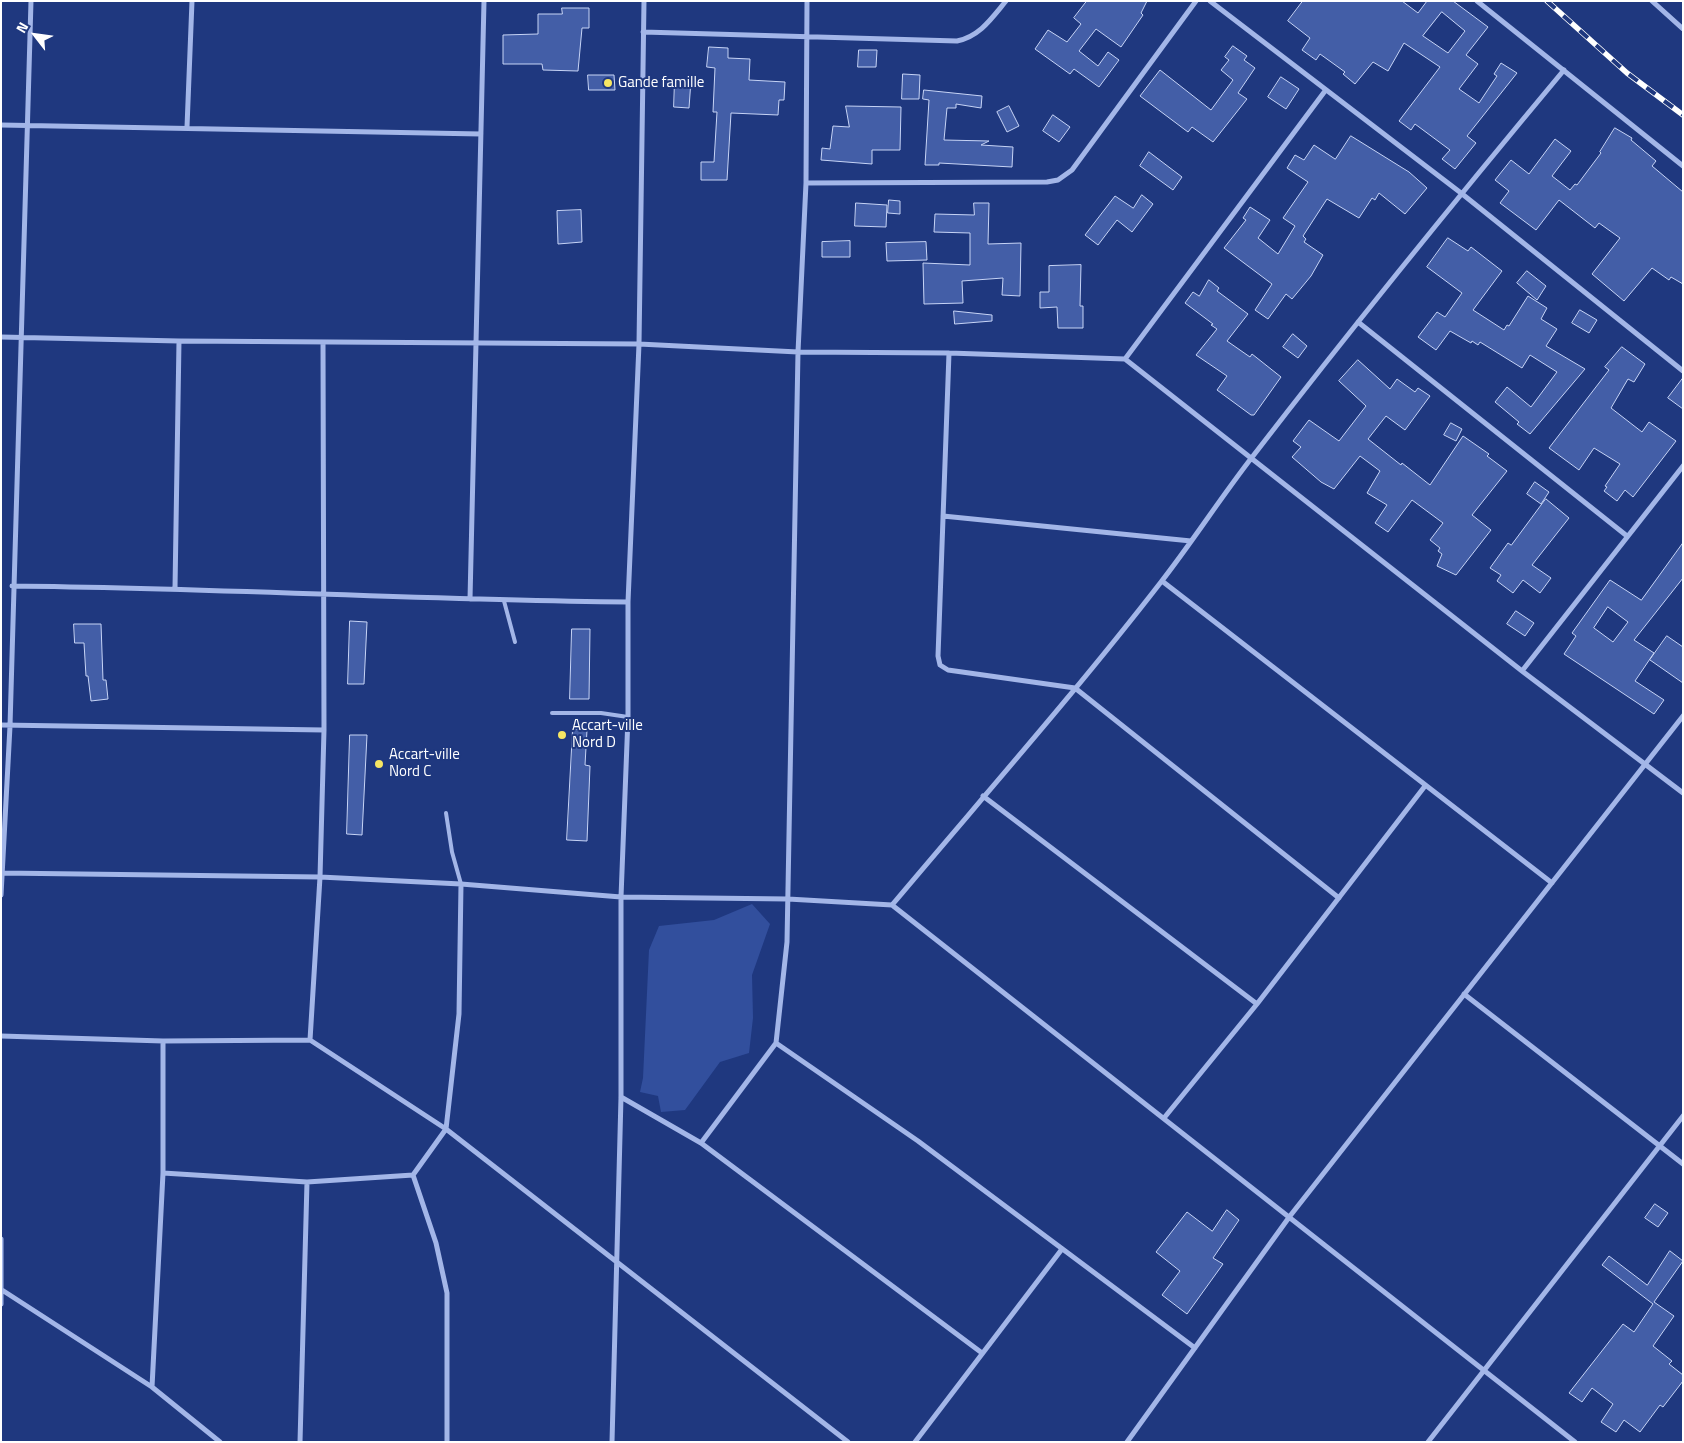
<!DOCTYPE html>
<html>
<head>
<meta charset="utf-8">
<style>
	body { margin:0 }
	#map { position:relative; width:1684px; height:1443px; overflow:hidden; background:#1f387f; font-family:"Titillium Web",sans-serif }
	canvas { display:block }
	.frame { position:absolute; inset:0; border:2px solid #fff; pointer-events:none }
	.north { position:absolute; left:10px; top:10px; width:50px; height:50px; -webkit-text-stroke:4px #1f387f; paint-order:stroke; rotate:300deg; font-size:14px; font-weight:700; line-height:20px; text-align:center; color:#fff }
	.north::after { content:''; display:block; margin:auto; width:18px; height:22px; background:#fff; clip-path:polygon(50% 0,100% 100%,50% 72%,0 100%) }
</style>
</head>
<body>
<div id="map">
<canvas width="1684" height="1443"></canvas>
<div class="frame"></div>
<div class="north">N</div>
</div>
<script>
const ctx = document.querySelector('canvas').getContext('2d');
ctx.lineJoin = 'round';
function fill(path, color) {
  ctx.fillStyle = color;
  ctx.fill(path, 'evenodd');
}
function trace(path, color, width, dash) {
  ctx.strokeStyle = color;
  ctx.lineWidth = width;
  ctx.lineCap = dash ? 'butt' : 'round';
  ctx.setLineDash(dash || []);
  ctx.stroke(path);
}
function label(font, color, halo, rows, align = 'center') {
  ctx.font = font + ' "Titillium Web",sans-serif';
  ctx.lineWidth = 4;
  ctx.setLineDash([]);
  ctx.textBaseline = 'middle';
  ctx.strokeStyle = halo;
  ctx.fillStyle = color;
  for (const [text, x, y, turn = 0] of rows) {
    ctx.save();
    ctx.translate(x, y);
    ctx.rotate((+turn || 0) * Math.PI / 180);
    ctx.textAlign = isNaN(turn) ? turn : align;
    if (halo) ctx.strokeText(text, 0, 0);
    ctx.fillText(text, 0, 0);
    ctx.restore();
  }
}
const green = new Path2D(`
	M752,904L770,924L752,975L753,1018L749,1053L720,1062L685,1110L661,1112L658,1096L640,1092L643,1078L649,950L659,926L714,920Z`);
const building = new Path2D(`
	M1087,1H1147L1141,13L1143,15L1121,47L1096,29L1079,51L1098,66L1108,52L1119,60L1099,87L1074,69L1070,74L1035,49L1048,30L1067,42L1081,24L1074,18Z
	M1303,1H1402L1418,13L1427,1H1453L1488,27L1466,55L1478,64L1459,89L1479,103L1497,76L1494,74L1501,63L1517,73L1467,136L1476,143L1455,169L1442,159L1450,150L1415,124L1411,130L1399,121L1440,67L1404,43L1388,71L1373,62L1355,84L1343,74L1345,72L1320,54L1316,60L1302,50L1310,38L1288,21ZM1442,12L1465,31L1448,53L1423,36Z
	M562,8H589V28H582L578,71L543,70L542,64H503V35L538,34V14H562Z
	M1233,46L1247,56L1244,60L1255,68L1238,93L1247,99L1213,142L1192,127L1188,132L1140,96L1160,70L1211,110L1233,80L1221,70L1229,60L1225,57Z
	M709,47L728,48V58L750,59L749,80L785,82L784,100H779L778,115L731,113L727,180H701V162H714L717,112H713L715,68L707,67Z
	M859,50H877L876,67H858Z
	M903,74L920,75L919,99H902Z
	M588,75H614L615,90H589Z
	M1281,77L1299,89L1286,109L1268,97Z
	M675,79L691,80L689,108L674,107Z
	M924,90L982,96L981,108L956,104V108H947L944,140L989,141L981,145L1013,147L1012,167L939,163V165H925L929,100L923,99Z
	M846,106L901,107L900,150H872V164L821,160L822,148L830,149L833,126L849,127Z
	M1009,106L1019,126L1007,132L997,112Z
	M1053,115L1070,127L1059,142L1043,131Z
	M1615,128L1632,138L1631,140L1656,161L1652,166L1683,192V284L1671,277L1669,280L1652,268L1624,301L1592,274L1620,238L1599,223L1595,228L1559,200L1536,230L1500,203L1509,191L1495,180L1511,160L1529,174L1555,139L1571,151L1552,176L1570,190L1575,184L1577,185L1601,153L1600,152Z
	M1351,136L1409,172L1427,188L1405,214L1379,193L1375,200L1372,198L1359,218L1327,199L1303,236L1306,239L1304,242L1323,255L1311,276L1292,299L1286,294L1268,319L1255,310L1272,284L1224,248L1246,220L1243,218L1250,207L1270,220L1258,238L1278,254L1295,226L1283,218L1308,182L1287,168L1295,155L1304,160L1314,145L1335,159Z
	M1149,152L1182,177L1173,190L1140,166Z
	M1142,195L1153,204L1132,232L1117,220L1098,245L1085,235L1115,196L1133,208Z
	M889,200L900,201V214L888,213Z
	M856,203L887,205L886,227L855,226Z
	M974,203H989L988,244L1021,243L1020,296L1002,295L1003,278L962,281L963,303L924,304L923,263L970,265V233L934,232L935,214L974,215Z
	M581,210L582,242L558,244L557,211Z
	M1448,238L1468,251L1471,247L1502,271L1473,310L1504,330L1507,325L1509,326L1528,296L1547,308L1541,319L1557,329L1546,346L1585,369L1530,434L1517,424L1519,422L1495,402L1507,387L1531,407L1557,372L1530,355L1522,368L1480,342L1478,345L1472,341L1471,343L1450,331L1436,350L1418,337L1437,312L1445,317L1462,293L1427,267Z
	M850,241V257H822V242Z
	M926,242L927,260L887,261L886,243Z
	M1081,265L1080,306H1083V328H1058L1057,307L1040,308V292H1049V266Z
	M1527,271L1546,286L1537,300L1517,283Z
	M1209,280L1219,288L1217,291L1248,314L1227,341L1250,357L1252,354L1281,377L1254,415H1251L1217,390L1227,376L1196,355L1217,329L1211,325L1213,324L1185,303L1193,292L1199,296Z
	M1580,310L1597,320L1589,333L1572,323Z
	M954,311L992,315V321L955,324Z
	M1293,334L1307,346L1298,358L1283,347Z
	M1622,347L1645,364L1634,382L1628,379L1611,408L1642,432L1649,422L1676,441L1633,497L1625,490L1617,501L1604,491L1607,487L1605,486L1620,464L1594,448L1579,470L1549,448L1609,370L1605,367Z
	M1358,360L1390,389L1397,379L1415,392L1418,388L1430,396L1405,430L1386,416L1368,439L1401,465L1402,463L1430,485L1463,436L1489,454L1487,456L1507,471L1472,515L1491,530L1456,575L1437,566L1442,554L1438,551L1440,548L1430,540L1443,523L1412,500L1388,532L1375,523L1387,505L1367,493L1380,471L1360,456L1334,489L1321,482L1292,457L1301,447L1293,441L1309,420L1339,441L1366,406L1339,381Z
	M1683,378V409L1668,398Z
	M1451,423L1462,429L1456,441L1444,435Z
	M1535,482L1549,492L1541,504L1527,494Z
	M1546,499L1569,518L1532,565L1551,578L1540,593L1523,580L1513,593L1497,581L1501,575L1490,568L1508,543L1511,545Z
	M1683,543V578L1634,640L1654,653L1635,681L1664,700L1654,714L1564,654L1576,636L1572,633L1610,580L1641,600ZM1608,607L1628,622L1613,642L1594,628Z
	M1516,611L1534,623L1525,636L1507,624Z
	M350,621L367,622L364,684H348Z
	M74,624H101L103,680H106L108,699L91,701L88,676H86L84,643H75Z
	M572,629H590L589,699H570Z
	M1667,636L1683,647V683L1650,660Z
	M573,729L587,730L585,765L590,766L587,841L567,840Z
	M350,735H367L362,835L347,834Z
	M1655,1204L1668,1213L1658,1227L1645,1218Z
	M1227,1210L1239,1220L1213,1258L1223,1264L1187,1314L1162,1295L1180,1271L1156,1252L1187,1212L1212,1231Z
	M1670,1251L1683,1261L1654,1302L1674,1316L1653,1346L1672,1361L1669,1364L1683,1375V1381L1663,1407L1660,1405L1640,1432L1624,1420L1616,1432L1601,1422L1613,1404L1592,1388L1582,1402L1569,1393L1623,1324L1634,1332L1653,1304L1602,1265L1609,1256L1647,1285Z`);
const service = new Path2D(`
	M504,601L515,642
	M552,713H601L628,717
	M446,813L452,852L461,884`);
const minor = new Path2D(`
	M1210,1L1461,193L1683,371
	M1477,1L1683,166
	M1652,1L1683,29
	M643,32L957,41C980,36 991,19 1006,1
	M1,125L481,134
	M187,127L192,1
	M806,183L1047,182L1058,180L1072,170L1196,1
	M1358,322L1627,536
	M1,337L179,341L639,344L798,352L949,353L1125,359L1522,671L1683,793
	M949,353L938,656L940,665L948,670L1075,688L1339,898
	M1125,359L1325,91
	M943,516L1191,541
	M1162,581L1552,883
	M12,586C218,588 422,600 628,602
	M175,588L179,341
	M470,599L484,1
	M1522,671L1683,466
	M1,725L324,730
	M983,796L1257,1004
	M1,873L320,877L461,884L621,897L788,899L892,905L1575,1442
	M1,895L10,726L31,1
	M892,905C982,798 1075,693 1161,582C1193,541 1221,497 1253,456C1354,325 1458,197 1564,70
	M1464,994L1683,1164
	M1,1036L163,1041L310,1040L446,1129L848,1442
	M310,1040L320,877L324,730L323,342
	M776,1043L918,1141L1195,1348
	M621,1097L701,1143L982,1353
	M1164,1118L1257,1004L1425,786
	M701,1143L776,1043L787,942L798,352L806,183L807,1
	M163,1173L307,1182L413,1175
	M1,1239V1304
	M2,1290L152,1387L220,1442
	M152,1387L163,1173V1041
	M300,1442L307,1182
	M447,1442V1293L436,1243L413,1175L446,1129L459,1014L461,884
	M612,1442L621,1097V897L628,717V602L639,344L644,1
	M915,1442L1062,1249
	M1127,1442L1290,1216L1683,716
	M1428,1442L1683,1116`);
const rail = new Path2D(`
	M1547,1L1627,73L1683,115`);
const markers = [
	[608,83,5,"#f6e663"],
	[562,735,5,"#f6e663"],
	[379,764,5,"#f6e663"]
];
const poiNames = [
	["Gande famille",618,83],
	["Accart-ville",572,726],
	["Nord D",572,743],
	["Accart-ville",389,755],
	["Nord C",389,772]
];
fill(green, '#324f9d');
fill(building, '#435ea7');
trace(building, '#c7d4f6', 1);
trace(service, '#a3b6e8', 4);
trace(minor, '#a3b6e8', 5);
trace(rail, '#fff', 5.5);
trace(rail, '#1f387f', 4, [11]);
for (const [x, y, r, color] of markers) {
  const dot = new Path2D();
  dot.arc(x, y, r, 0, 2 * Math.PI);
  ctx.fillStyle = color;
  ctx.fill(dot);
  trace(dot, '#1f387f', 2);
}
label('15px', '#fff', '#1f387f', poiNames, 'left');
</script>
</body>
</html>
